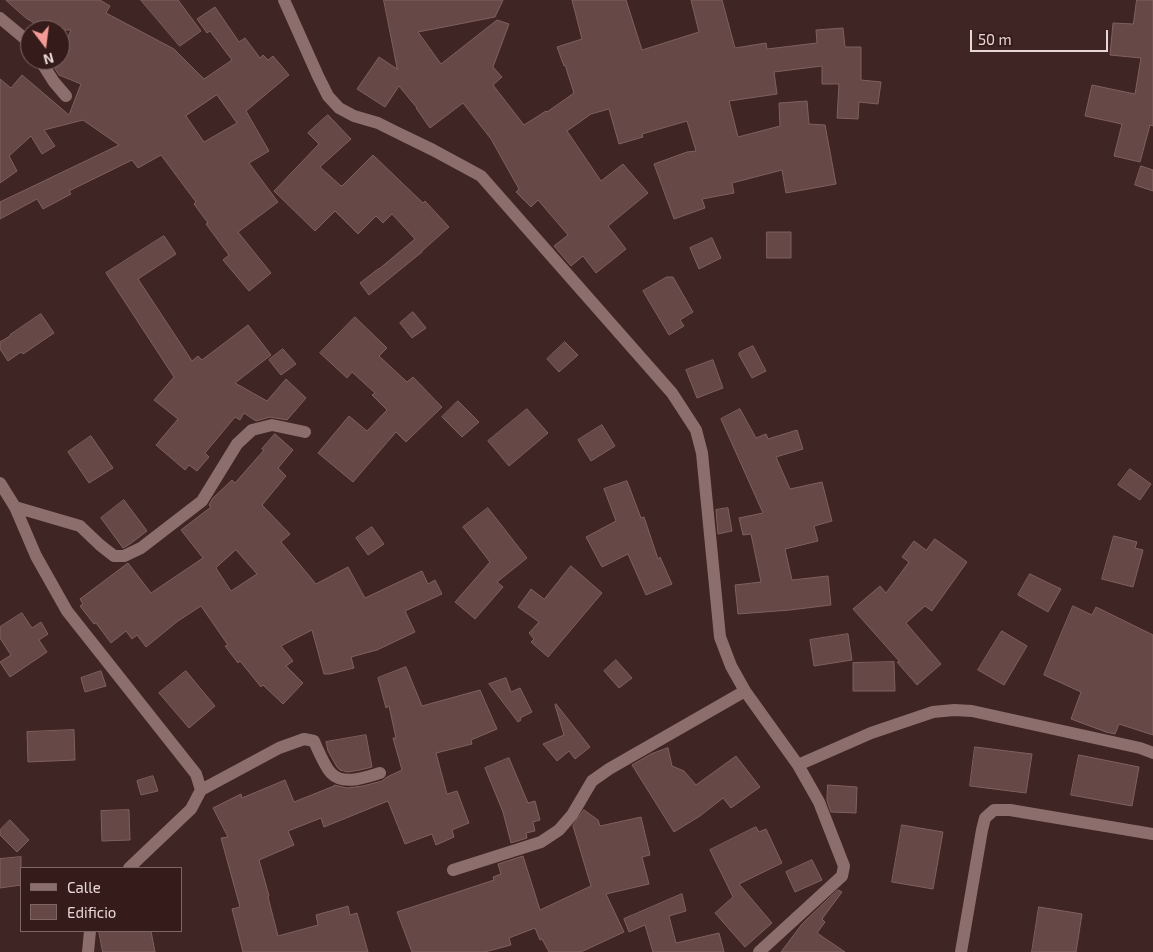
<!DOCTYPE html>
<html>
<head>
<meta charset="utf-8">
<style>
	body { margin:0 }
	#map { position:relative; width:1153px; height:952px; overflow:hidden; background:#3f2524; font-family:"Exo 2",sans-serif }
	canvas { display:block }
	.legend { position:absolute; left:20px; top:867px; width:162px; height:65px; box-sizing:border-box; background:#351c1a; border:1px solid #7d6765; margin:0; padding:6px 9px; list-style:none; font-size:15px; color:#e9d7d6 }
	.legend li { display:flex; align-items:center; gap:10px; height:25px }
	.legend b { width:25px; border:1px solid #7d6765 }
	.north { position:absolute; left:20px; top:20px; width:50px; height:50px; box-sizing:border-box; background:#351c1a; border:1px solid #7d6765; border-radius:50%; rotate:165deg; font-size:14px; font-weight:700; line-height:20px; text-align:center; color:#e9d7d6 }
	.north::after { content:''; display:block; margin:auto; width:18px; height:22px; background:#f59b97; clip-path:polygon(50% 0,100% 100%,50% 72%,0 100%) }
	.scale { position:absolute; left:970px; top:30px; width:138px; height:22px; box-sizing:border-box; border:2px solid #e9d7d6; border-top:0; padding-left:6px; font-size:15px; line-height:18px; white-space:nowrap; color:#e9d7d6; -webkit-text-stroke:4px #351c1a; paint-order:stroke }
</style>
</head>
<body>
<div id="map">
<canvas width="1153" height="952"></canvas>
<ul class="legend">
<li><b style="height:6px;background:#8c6f6d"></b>Calle</li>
<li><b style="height:14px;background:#664947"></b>Edificio</li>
</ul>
<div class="north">N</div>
<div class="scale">50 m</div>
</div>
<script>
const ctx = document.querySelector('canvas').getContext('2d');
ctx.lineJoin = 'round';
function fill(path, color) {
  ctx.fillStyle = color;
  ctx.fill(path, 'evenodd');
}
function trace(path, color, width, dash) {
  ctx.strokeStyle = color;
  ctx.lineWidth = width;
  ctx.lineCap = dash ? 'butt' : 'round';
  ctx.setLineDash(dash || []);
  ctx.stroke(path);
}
const building = new Path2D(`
	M6,0H100L110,6L106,13L174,49L204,79L232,60L210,31L207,33L197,19L215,7L239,42L245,38L260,58L263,55L268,60L273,56L289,75L246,111L269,151L249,163L278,202L238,232L271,273L249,291L223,260L229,255L206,224L208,223L194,204L196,202L161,155L138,168L132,160L69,191L71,194L43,209L37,199L0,219V202L119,145L83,120L44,130L55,146L42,154L31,136L9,156L17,171L0,183V79L11,88L22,75L69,115L81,84L59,75L55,69L59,60H60V57L71,30H46L26,18ZM217,95L237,123L204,142L186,116Z
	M141,0H178L201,31L180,46Z
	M384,0H503L495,17L418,32L441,64L497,20L509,24L493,67L502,77L493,85L524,125L546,111L547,112L574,93L565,65L564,66L557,47L582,39L572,0H626L642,50L699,32L691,0H722L735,48L766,43L767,49L817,43L816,30L843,28L845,47H861V80L881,82L878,104L859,102L858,119L837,118L839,84H822V66L774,72L777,94L729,101L738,137L780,126L779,103L807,101L809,124L825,125L836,184L786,193L782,170L732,183L734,193L702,199L705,208L674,219L654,164L687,152L696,151L687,121L642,134L643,137L619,144L609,109L591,114L567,131L601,181L623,164L648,193L608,226L626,249L596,273L583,256L571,266L554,246L568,235L538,200L531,207L516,192L519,189L491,139L463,103L430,128L416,108H417L399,86L385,107L357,89L379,57L397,69Z
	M1137,0H1153V126L1150,125L1140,162L1114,156L1122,124L1085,116L1092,85L1135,94L1141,58L1110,55L1113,23L1133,24Z
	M328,115L351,139L320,167L341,186L342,185V186L373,155L423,203L425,201L449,227L422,251V252L369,295L360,283L378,269H379L415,239L392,214L383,223L376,216L358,234L335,211L315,231L274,191L319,144L308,133Z
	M1141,166L1153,170V191L1135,185Z
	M767,232H791V258H767Z
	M164,236L176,254L138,279L192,361L198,356L202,360L248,325L271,355L235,383L267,401L286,379L306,398L287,420L270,417L256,421L244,413L240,420L235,417L205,453L209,457L197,471L189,465L185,470L156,445L178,419L154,400L174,377L106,273Z
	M712,238L721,258L699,269L690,248Z
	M667,277H673L693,312L680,320L684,326L669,335L643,291Z
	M413,312L426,328L412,338L400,323Z
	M41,314L54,333L23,354L21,352L8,361L0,349V342L10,336V335Z
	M355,317L387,348L379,356L407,382L413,377L442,407L406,442L396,432L353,482L318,453L349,416L367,431L387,410L372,395L375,393L352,372L347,378L320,353Z
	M565,342L578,355L559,372L547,359Z
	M753,346L766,371L752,378L739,355V353Z
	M283,349L296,364L281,375L269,360Z
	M713,360L723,388L697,398L686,370Z
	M458,401L479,422L462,437L442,417Z
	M527,409L548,433L509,466L488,441Z
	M740,409L756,438L766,434L768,439L797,430L803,449L776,457L790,489L822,482L832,521L814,526L818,541L785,549L792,580L828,576L831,605L790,610L738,614L735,585L761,582L751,534L743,535L739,518L763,513L721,419Z
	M602,425L615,446L591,461L578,440Z
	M275,434L293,450L278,468L286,476L262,505L290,534L281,542L316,584L348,567L365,598L422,571L428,584L435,580L442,594L405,611L415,632L377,650L351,657L354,668L330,674H324L312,630L281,646L293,661L286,666L303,683L283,704L263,685L261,687L240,661L238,663L225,646L228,645L201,606L178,621L146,647L137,635L132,639L126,631L111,643L96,623L94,624L80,606L83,604L80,599L128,563L151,593L203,558L181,530L211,507L209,505L213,498L232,480L235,483L264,450L262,449ZM236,550L257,574L231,591L216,568Z
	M91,436L113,468L89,483L68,452Z
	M1130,469L1151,484L1140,500L1118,485Z
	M627,481L641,518L644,517L658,559L660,557L672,584L646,595L628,554L602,567L586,537L616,521L604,489Z
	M124,500L147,531L130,544L123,548L101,518Z
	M488,508L527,558L497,582L503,587L475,619L455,602L490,562L463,527Z
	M728,508L732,531L718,534L716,510Z
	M372,527L384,544L368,555L356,538Z
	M1114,536L1137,542L1135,548L1143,550L1133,587L1102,579Z
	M935,539L967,562L932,611L925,606L906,623L941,664L917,685L897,662H900L853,609L880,586L886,593L909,562L902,557L914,541L926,550Z
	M571,566L602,593L548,657L531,642L534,639L529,633L539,622L518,607L531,589L544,599Z
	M1030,574L1061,589L1048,612L1018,595Z
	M1073,606L1092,615L1096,607L1153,635V735L1119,724L1115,734L1106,732L1071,719L1081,692L1044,675Z
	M22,613L32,628L41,622L48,634L39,640L47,652L10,677L0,662L11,655L0,638V627Z
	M1002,631L1027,646L1004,685L978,670Z
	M848,634L852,660L814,666L810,640Z
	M616,660L632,678L619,688L604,671Z
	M894,662L895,691H853V663Z
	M406,667L422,706L480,690L497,729L471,740L472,744L436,753L447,794L457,791L469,823L452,830L454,837L436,845L432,834L405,844L388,801L324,827L321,818L288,831L294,845L259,860L269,896L268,897L278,936L318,925L316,915L348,906L350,915L357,913L368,952H243L232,909L240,907L221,838L228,837L213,808L241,794L242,798L285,780L294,802L334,786V785L347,788L363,786L382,781L387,777L402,770L393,738H396L389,706L386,708L378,678Z
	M101,671L106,686L85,692L81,678Z
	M186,671L215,706L189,728L159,693Z
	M506,678L511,692L520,688L532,712L520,718L521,720L518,722L489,684Z
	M556,704L590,747L575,759L569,751L557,761L543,744L564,735L555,705Z
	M74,730L75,760L28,762L27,732Z
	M366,735L372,767L360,770L348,772L340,770L337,767L328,751L326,742Z
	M975,747L1032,754L1026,793L970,786Z
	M668,748L672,766L684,771L696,785L736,756L760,787L731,808L723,798L700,816L674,832L632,765L651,754Z
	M1079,755L1139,767L1132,806L1071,795Z
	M509,758L528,803L535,801L540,820L533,822L535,831L526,833L527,838L511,843L503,812L485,768Z
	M153,776L158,791L141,795L137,781Z
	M828,785L857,787L856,813L831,812L827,801Z
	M129,810L130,840L102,841L101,811Z
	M584,810L598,820L600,826L641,817L650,855L642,857L649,884L606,894L624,932L581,952H549L542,939L540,940L535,928L509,938L511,945L485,952H412L397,912L494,880L493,877L501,874L498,864L523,856L540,910L591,886L573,826Z
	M10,820L29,840L17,852L0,835V830Z
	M902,825L943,832L933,889L892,882Z
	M756,827L759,832L766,829L782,863L739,884L772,923L745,947L715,913L733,897L710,850Z
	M21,857V885L0,888V859Z
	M812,860L822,880L795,892L786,872Z
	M838,890L842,892L822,919L825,922L817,933L845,952H781L802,924Z
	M682,894L686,911L669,916L676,943L719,933L724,952H653L645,925L629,932L624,919Z
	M1039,907L1082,914L1076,952H1032Z
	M99,931H151L155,952H103Z`);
const minor = new Path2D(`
	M284,0L318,76L328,96L339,108L354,116L378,123L396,132L433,150L481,176L672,393L696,430L702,453L720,637L731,666L745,691L798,765L819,802L844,866L842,876L759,952
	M0,18L30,43
	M40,60L54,82L66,96
	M0,483L15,507L36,556L67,611L196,774L201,790L191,809L129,868
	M15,507L80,526L100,545L114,556H124L141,548L202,501L237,444L252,430L272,425L305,432
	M798,765L871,733L933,712L954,710L972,711L1140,748L1153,753
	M201,790L279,748L304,739L314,741C317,748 326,768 331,773C343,786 366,777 380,773
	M453,870L541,842L559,830L572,815L592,781L609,769L745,691
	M88,952L90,931
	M961,952L982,830L985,818L994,810H1010L1153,834`);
fill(building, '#664947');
trace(building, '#7f605e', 1);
trace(minor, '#8c6f6d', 12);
</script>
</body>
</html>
